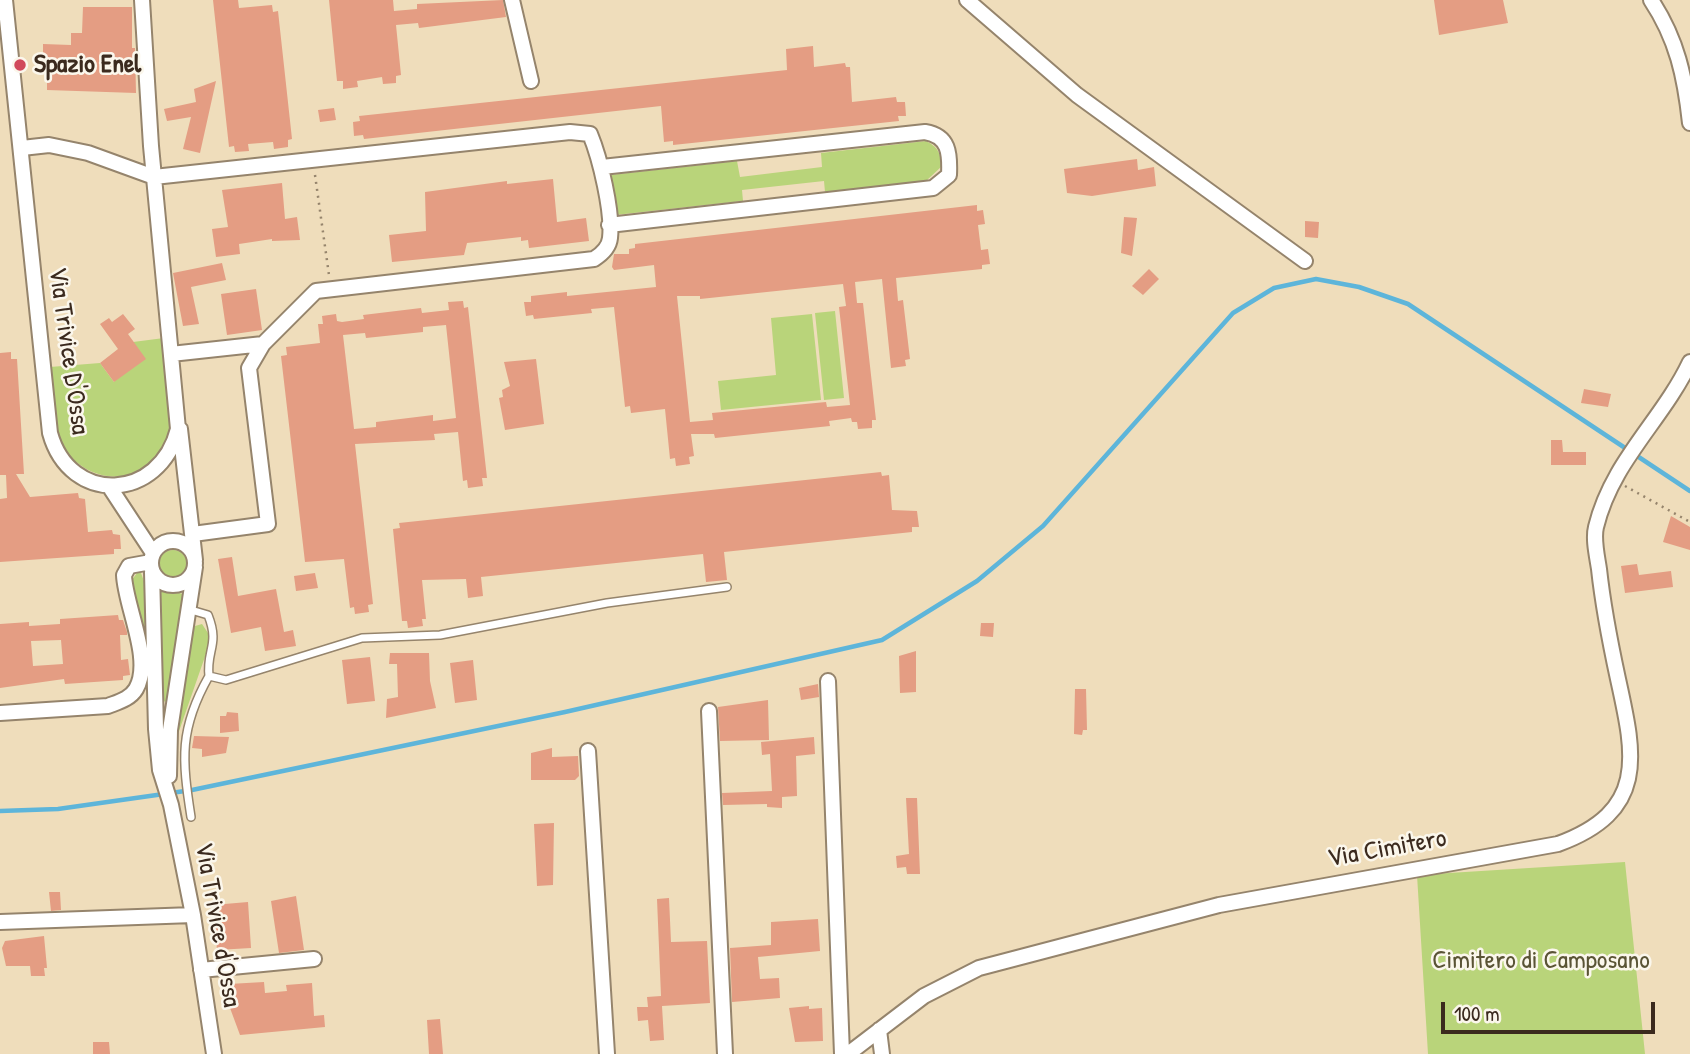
<!DOCTYPE html>
<html>
<head>
<meta charset="utf-8">
<style>
	body { margin:0 }
	#map { position:relative; width:1690px; height:1054px; overflow:hidden; background:#efddbb; font-family:"Patrick Hand",sans-serif }
	canvas { display:block }
	.scale { position:absolute; left:1441px; top:1002px; width:214px; height:32px; box-sizing:border-box; border:4px solid #3b2a1e; border-top:0; padding-left:9px; font-size:21px; line-height:24px; white-space:nowrap; color:#3b2a1e; -webkit-text-stroke:5px #fbf7ec; paint-order:stroke }
</style>
</head>
<body>
<div id="map">
<canvas width="1690" height="1054"></canvas>
<div class="scale">100 m</div>
</div>
<script>
const ctx = document.querySelector('canvas').getContext('2d');
ctx.lineJoin = 'round';
function fill(path, color) {
  ctx.fillStyle = color;
  ctx.fill(path, 'evenodd');
}
function trace(path, color, width, dash) {
  ctx.strokeStyle = color;
  ctx.lineWidth = width;
  ctx.lineCap = dash ? 'butt' : 'round';
  ctx.setLineDash(dash || []);
  ctx.stroke(path);
}
function label(font, color, halo, rows, align = 'center') {
  ctx.font = font + ' "Patrick Hand",sans-serif';
  ctx.lineWidth = 5;
  ctx.setLineDash([]);
  ctx.textBaseline = 'middle';
  ctx.strokeStyle = halo;
  ctx.fillStyle = color;
  for (const [text, x, y, turn = 0] of rows) {
    ctx.save();
    ctx.translate(x, y);
    ctx.rotate((+turn || 0) * Math.PI / 180);
    ctx.textAlign = isNaN(turn) ? turn : align;
    if (halo) ctx.strokeText(text, 0, 0);
    ctx.fillText(text, 0, 0);
    ctx.restore();
  }
}
const green = new Path2D(`
	M926,141C938,147 941,153 941,167L926,181L825,192L824,181L742,190L743,201L615,215L610,175L737,161L740,177L822,167L821,153Z
	M835,311L844,398L824,400L815,313Z
	M812,314L821,400L721,410L718,381L776,375L771,318Z
	M164,338C167,367 179,418 166,444C143,491 82,485 60,441C50,420 52,391 50,367L100,363L114,382L133,342Z
	M159 564a14 14 0 1 1 28 0a14 14 0 1 1-28 0Z
	M137,573H141L145,584L147,676L142,622L131,581Z
	M161,589L188,595L168,702L162,701Z
	M202,624L208,633V648L177,737L182,708L179,707L192,634L195,626Z
	M1625,862L1645,1054H1428L1417,875Z`);
const stream = new Path2D(`
	M0,811L58,809L192,790L565,712L882,640L977,581L1043,526L1233,313L1274,288L1316,279L1359,287L1408,304L1690,491`);
const building = new Path2D(`
	M213,0H238L239,8L272,5L273,12L278,11L292,139L288,140V147L274,149L273,142L248,144L249,151L235,152L234,146L229,147Z
	M329,0H393L394,11L417,9V4L503,0L506,17L419,28L418,23L396,25L401,75L396,76V83L383,84L382,77L357,81L358,87L343,89V81H337Z
	M1434,0H1503L1508,23L1439,35Z
	M83,7H132V48H135L136,93L47,90V58H43V44L71,45V33H82Z
	M813,46L814,67L845,63L846,67H850L852,102L896,97L897,102H905L906,116H898L899,121L673,145V141L664,142L661,106L364,139L363,135L354,136L353,122L360,121L359,116L787,70L786,49Z
	M216,81L200,153L183,149L191,117L167,121L164,109L196,102L194,89Z
	M334,108L336,120L320,122L318,110Z
	M1137,159L1138,170L1154,167L1156,186L1092,196L1067,193L1064,169Z
	M553,179L557,222L586,218L589,241L529,248L528,240L521,241V237L467,243L464,255L392,262L389,235L426,231L425,192L507,181V184Z
	M282,183L285,219L297,217L300,240L272,241V239L239,244L240,254L216,257L212,229L228,227L222,190Z
	M977,205V211L983,210L985,224L978,225L981,250L988,249L990,264L982,265V269L896,278L898,301L903,300L910,359L905,360L906,366L891,368L882,279L855,282L857,303H863L876,420H872V428L858,429L857,422H852L851,418L829,421L830,426L715,438L714,434H691L694,456L689,457L690,464L676,466L675,458L670,459L665,409L631,413L630,406L625,407L614,307L591,309L592,313L534,319L533,315L526,316L524,302H531V296L567,292V296L656,287L654,265L614,270L612,267L614,254H629V249L635,248V244ZM843,284L846,306L839,307L850,405L827,407L826,402L712,413L713,420L690,422L677,296H700V299Z
	M1124,217L1137,218L1132,256L1121,253Z
	M1305,221L1319,222L1318,238L1305,237Z
	M222,263L226,280L191,287L199,324L183,326L173,273Z
	M1149,269L1159,279L1143,295L1132,286Z
	M256,289L262,330L227,335L221,294Z
	M463,301L464,308L468,307L487,478H482L483,486L468,488L467,480L463,481L458,432L434,434L435,440L355,444L373,604L368,605L369,612L355,614L354,607L350,608L344,559L305,562L281,356L287,355L286,347L320,343L318,324H323L322,316L336,314L337,321L342,322L364,319L363,315L421,308L422,313L449,310L448,302ZM446,325L456,418L433,421V415L376,422V427L354,429L343,335L365,333L366,338L423,332V327Z
	M123,314L135,329L128,334L146,359L114,382L100,363L118,349L100,324L109,318L112,322Z
	M11,352V359H17L24,474H16L30,497L78,493L79,498L85,499L88,532L112,530L113,534L120,535L121,549H114V554L0,562V499L7,498L6,475H0V353Z
	M536,359L544,424L505,430L499,398L503,397L502,390L510,386L504,362Z
	M1584,389L1611,394L1608,407L1581,403Z
	M1551,440H1562L1563,452H1586V465H1551Z
	M881,472L882,476L889,475L892,510L917,511L919,527H912V532L724,552L727,580L706,582L703,554L481,577L483,596L468,598L466,579L422,580L426,619H422L423,626L408,628L407,621H402L393,529L400,528L399,523Z
	M1671,516L1690,527V550L1663,542Z
	M232,557L238,596L276,589L284,632L293,630L296,646L265,651L261,627L231,633L218,559Z
	M1637,564L1639,575L1671,571L1673,587L1625,593L1621,566Z
	M315,573L318,588L296,591L294,576Z
	M118,615L119,620H123L127,632V635H120L121,660L128,659L130,675L123,676V680L65,684L64,679L0,688V624L29,622V626L60,624V619ZM61,640L63,664L33,666L31,641Z
	M981,623H994L993,637L980,636Z
	M916,651V692L900,693L899,656Z
	M390,653H429L430,681L436,708L386,718L387,699L398,697L397,664H389Z
	M370,657L375,701L347,704L342,660Z
	M473,660L477,700L455,703L450,663Z
	M818,684L819,697L801,700L799,688Z
	M1075,689H1086L1087,730H1083L1082,735L1074,734Z
	M768,700L769,740L720,741L718,707Z
	M227,712L238,713L239,731L220,733V716H226Z
	M194,736L229,737L226,753L202,757V749L192,748Z
	M814,737L815,754L796,756L797,796L782,797V808L767,807V804L723,805L722,793L772,791L770,754L762,755L761,742Z
	M552,748V757L578,756L579,776L575,780H531V753Z
	M906,798H917L920,874H907L906,867L897,868L896,856L909,854Z
	M554,823L553,885L537,886L534,824Z
	M49,892H60L61,910L51,911Z
	M296,896L304,950L279,953L271,901Z
	M669,898L671,942L707,941L710,1003L662,1006L664,1040L650,1041L648,1020L638,1021L637,1007H648L647,997L661,996L657,899Z
	M248,902L251,948L217,950L213,905Z
	M818,919L820,951L758,957L760,979L779,978L780,998L732,1002L730,948L771,945V922Z
	M44,936L47,968H44L45,976H31L30,966H6L2,948L5,941Z
	M264,982L265,993L287,991L286,985L312,983L314,1016L324,1015L325,1027L240,1035L230,1008L222,1009L229,984Z
	M809,1006V1009L822,1008L823,1041L795,1042L789,1008Z
	M440,1019L443,1054H429L427,1020Z
	M93,1042H109L110,1054H93Z`);
const path = new Path2D(`
	M315,175L329,275
	M1625,486L1690,522`);
const service = new Path2D(`
	M191,610L208,615C220,645 206,650 209,676L226,680L362,638L440,635L607,603L727,587
	M191,817C182,759 179,729 209,676`);
const minor = new Path2D(`
	M5,0L50,433C70,506 160,501 178,429L151,146L142,0
	M512,0L531,81
	M967,0L1077,95L1305,261
	M1651,0C1677,39 1685,77 1690,123
	M22,148L49,145L88,153L154,177L570,132L590,134C600,158 613,212 610,238C609,248 602,254 594,259L316,291L263,344L171,354
	M602,167L925,132C949,136 950,153 949,175L933,188L609,225
	M180,429L195,560
	M109,486L153,553
	M193,534L268,524L249,368L263,344
	M151 563a22 22 0 1 1 44 0a22 22 0 1 1-44 0Z
	M152,572L156,729L160,770L171,805L193,915L214,1054
	M828,681L842,1054
	M709,711L725,1054
	M0,713L108,706C118,702 130,699 136,689C153,660 125,606 124,575L129,566L151,562
	M588,751L607,1054
	M169,776L170,730L195,567
	M0,922L193,915
	M201,970L314,959
	M879,1030L882,1054
	M848,1054L924,996L979,968L1219,905L1558,844C1648,811 1635,756 1618,679C1610,642 1603,606 1599,569C1597,556 1593,539 1596,527C1612,461 1662,421 1690,362`);
const markers = [
	[20,65,7,"#d1495b"]
];
const poiNames = [
	["Spazio Enel",34,65]
];
const streetNames = [
	["Via Trivice D'Ossa",68,351,82],
	["Via Cimitero",1387,849,-10],
	["Via Trivice d'Ossa",217,925,80]
];
const parkNames = [
	["Cimitero di Camposano",1541,961]
];
fill(green, '#b9d47a');
trace(stream, '#5db5da', 4.5);
fill(building, '#e49d83');
trace(service, '#95846c', 10);
trace(minor, '#95846c', 18);
trace(path, '#95846c', 2.5, [2, 5]);
trace(service, '#fff', 7);
trace(minor, '#fff', 14);
for (const [x, y, r, color] of markers) {
  const dot = new Path2D();
  dot.arc(x, y, r, 0, 2 * Math.PI);
  ctx.fillStyle = color;
  ctx.fill(dot);
  trace(dot, '#fbf7ec', 2.5);
}
label('bold 26px', '#3b2a1e', '#fbf7ec', poiNames, 'left');
label('26px', '#3b2a1e', '#fbf7ec', streetNames);
label('26px', '#5a5435', '#fbf7ec', parkNames);
</script>
</body>
</html>
